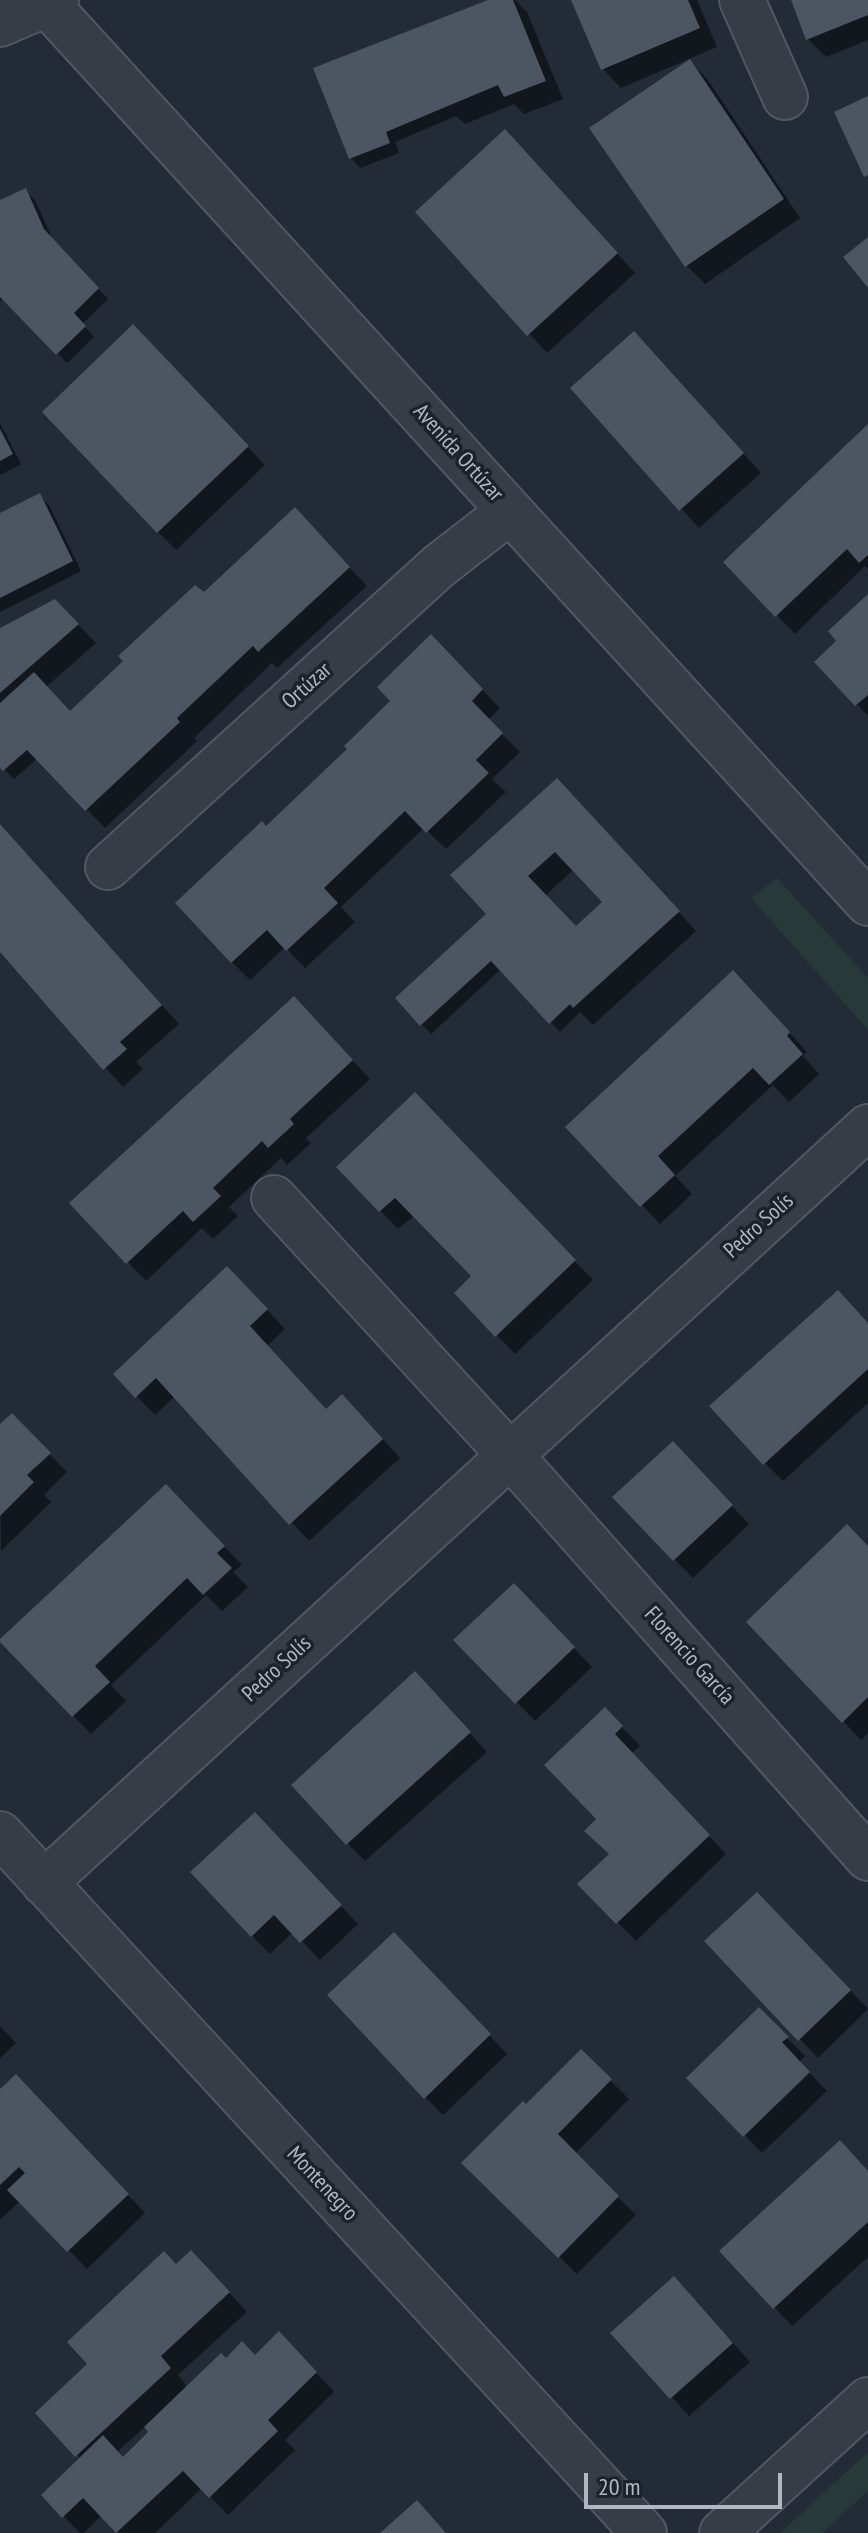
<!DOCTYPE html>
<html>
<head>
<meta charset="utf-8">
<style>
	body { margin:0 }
	#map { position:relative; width:868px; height:2533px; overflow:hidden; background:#232b37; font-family:"PT Sans Narrow",sans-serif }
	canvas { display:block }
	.scale { position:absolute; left:584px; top:2473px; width:198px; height:36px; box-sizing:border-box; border:4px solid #b2b8c3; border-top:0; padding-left:10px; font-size:24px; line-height:28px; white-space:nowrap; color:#b2b8c3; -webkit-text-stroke:6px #1c222c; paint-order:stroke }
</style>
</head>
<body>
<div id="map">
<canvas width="868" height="2533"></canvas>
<div class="scale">20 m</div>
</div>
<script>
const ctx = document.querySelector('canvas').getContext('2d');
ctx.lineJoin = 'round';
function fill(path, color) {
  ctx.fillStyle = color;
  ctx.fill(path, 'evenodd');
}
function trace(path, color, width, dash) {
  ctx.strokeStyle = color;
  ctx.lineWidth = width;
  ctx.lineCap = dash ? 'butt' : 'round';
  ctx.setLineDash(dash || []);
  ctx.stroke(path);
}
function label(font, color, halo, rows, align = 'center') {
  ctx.font = font + ' "PT Sans Narrow",sans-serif';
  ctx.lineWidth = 7;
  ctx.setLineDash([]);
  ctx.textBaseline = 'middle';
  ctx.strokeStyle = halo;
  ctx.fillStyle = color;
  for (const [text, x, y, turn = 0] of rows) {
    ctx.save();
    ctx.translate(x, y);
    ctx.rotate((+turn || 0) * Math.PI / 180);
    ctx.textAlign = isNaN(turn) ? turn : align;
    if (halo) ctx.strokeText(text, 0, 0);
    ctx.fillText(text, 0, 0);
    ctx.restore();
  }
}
const green = new Path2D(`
	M777,878L868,978V1030L751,898Z
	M868,2452V2491L822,2533H780Z`);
const shadow = new Path2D(`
	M493,0H515L527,12L563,99L524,114L514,104L465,124L456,116L395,142L399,153L360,168L351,158Z
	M574,0H697L717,47L621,88L603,69Z
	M792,0H868V40L826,57L808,39Z
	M690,61L708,80L800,218L705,284L687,266Z
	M523,150L635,273L547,353L418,212Z
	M25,190L35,200L54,242L108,299L82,324L94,337L67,363L5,299L0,301V202Z
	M151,345L265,465L176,550L158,532Z
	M652,351L761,473L699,528L573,388Z
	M0,423L21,464L0,475Z
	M868,427V569L865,566L795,634L726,562Z
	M39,496L49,505L81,571L0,612V516Z
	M313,528L367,586L277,668L272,663L194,738L197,741L105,828L38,758L14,779L0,765V630L55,601L96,643L46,687L71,713L204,595Z
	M868,597V716L817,662L839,641Z
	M431,637L500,708L488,720L520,752L492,779L506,792L446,849L424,828L341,907L355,922L305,968L285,947L250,980L232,962L267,828L350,749L393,701Z
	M575,798L696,931L593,1025L580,1012L560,1032L501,969L431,1034L398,999L489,914ZM574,869L605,902L577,929L545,896Z
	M0,825L179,1024L136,1062L143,1069L123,1087L0,951Z
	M751,990L807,1052L803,1056L819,1074L789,1102L773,1085L675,1176L692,1194L660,1224L568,1127Z
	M312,1017L370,1079L306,1138L311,1143L287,1165L281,1158L229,1207L238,1216L213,1239L202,1228L146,1281L72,1203Z
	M433,1113L593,1280L515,1354L456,1293L474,1276L415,1215L398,1229L339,1167Z
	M245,1286L285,1329L267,1346L326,1411L360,1415L400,1458L309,1541L175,1396L155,1415L115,1374Z
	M868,1324V1403L783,1481L765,1463Z
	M12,1416L67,1472L44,1495L51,1502L1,1551L0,1427Z
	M691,1462L749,1524L693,1578L615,1497Z
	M184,1505L242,1565L233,1572L248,1587L222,1611L206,1595L111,1685L126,1701L91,1734L1,1640Z
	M868,1548V1733L861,1740L843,1721Z
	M532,1604L592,1667L535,1721L456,1640Z
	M433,1692L487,1752L365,1861L347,1843Z
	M605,1710L640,1746L632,1753L726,1854L636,1941L580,1884L611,1854L599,1819Z
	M273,1833L358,1924L320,1960L293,1932L270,1954L252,1936Z
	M775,1912L868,2009L818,2058L707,1941Z
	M412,1953L507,2054L443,2115L425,2097Z
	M759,2010L805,2056L799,2062L827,2091L762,2153L689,2078Z
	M0,2026L16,2043L0,2058Z
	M581,2051L629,2099L575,2154L636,2215L577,2274L464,2163L526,2107Z
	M0,2091L34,2095L145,2213L87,2269L21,2200L0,2220Z
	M868,2172V2257L792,2326L722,2251Z
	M176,2267L209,2271L247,2312L178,2375L188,2388L226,2360L297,2352L334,2392L285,2440L295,2450L228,2515L202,2488L155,2533H119L102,2515L84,2533H80L43,2495L81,2459L37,2413L90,2364ZM146,2426L151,2433L124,2459L117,2452Z
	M692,2297L750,2362L689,2416L613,2333Z`);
const building = new Path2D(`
	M488,0H513L546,81L504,97L498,85L386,132L390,143L349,159L313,68Z
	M571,0H688L700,28L601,70Z
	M791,0H868V15L806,40Z
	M690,59L784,199L685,267L589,128Z
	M868,96V175L864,177L834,112Z
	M505,129L618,253L527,336L415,212Z
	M26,188L44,229L99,288L74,313L86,326L56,355L0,297V200Z
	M868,237V288L843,257Z
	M133,324L249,446L157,533L42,412Z
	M634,331L744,453L679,511L570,388Z
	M868,424V555L859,563L847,549L775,617L723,562Z
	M0,429L13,454L0,461Z
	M40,493L73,561L0,598V513Z
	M295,507L350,567L258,652L253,646L177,718L180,722L85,811L27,750L3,771L0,768V703L34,672L70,711L123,661L118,656L195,585L204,592Z
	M868,594V695L855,706L814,662L836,641L828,631Z
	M55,599L79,624L0,693V628Z
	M431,634L483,689L472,701L503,733L476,760L489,773L426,833L405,811L324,888L338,903L286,951L267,930L231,963L175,903L262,821L266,826L347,749L344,746L390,701L377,687Z
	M557,778L680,911L573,1008L570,1004L549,1024L491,961L420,1026L395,998L486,914L450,875ZM555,852L602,902L576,926L528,876Z
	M0,824L162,1005L120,1042L127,1049L103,1070L0,952Z
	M733,970L790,1032L787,1036L803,1054L769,1085L753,1068L658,1156L675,1175L640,1207L565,1127Z
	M294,996L353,1060L290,1119L294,1124L268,1148L262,1141L213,1188L221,1196L193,1222L183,1211L126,1264L69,1203Z
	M415,1092L576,1260L495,1337L454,1293L471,1276L395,1198L379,1212L336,1167Z
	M227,1266L268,1309L250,1326L326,1409L342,1394L383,1439L289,1525L156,1378L135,1398L113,1374Z
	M838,1290L868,1323V1369L763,1465L709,1406Z
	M12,1413L51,1453L27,1475L34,1482L0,1516V1424Z
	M673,1441L733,1505L673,1561L612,1497Z
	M166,1484L225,1546L217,1553L232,1568L203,1595L187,1578L95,1666L110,1682L72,1717L0,1642V1639Z
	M847,1524L868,1546V1697L842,1723L746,1622Z
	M514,1583L575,1647L515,1704L453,1640Z
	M415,1671L471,1732L346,1845L291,1785Z
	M605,1707L623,1726L615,1734L710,1835L616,1924L577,1884L609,1854L584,1831L596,1819L544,1765Z
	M255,1812L342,1905L300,1943L274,1915L251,1937L190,1872Z
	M757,1892L851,1990L798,2041L704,1941Z
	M394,1932L491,2034L424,2099L327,1995Z
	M759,2007L789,2037L782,2042L810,2072L743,2137L686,2078Z
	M581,2049L612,2079L558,2134L619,2196L558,2258L461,2163L523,2101L526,2104Z
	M16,2074L129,2194L67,2252L7,2190L25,2173L19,2167L0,2185V2089Z
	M840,2140L868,2171V2222L773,2309L719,2251Z
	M191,2250L230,2292L161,2356L171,2368L75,2457L35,2413L87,2364L67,2342L164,2251L176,2264Z
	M674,2276L733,2343L670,2399L610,2333Z
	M279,2331L317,2372L268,2420L278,2431L209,2498L183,2471L116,2533L83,2498L62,2518L41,2495L103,2435L123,2457L148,2432L144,2427L221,2353L226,2358L242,2341L255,2355Z
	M417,2500L446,2533H380Z`);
const minor = new Path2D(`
	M742,0L785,97
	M47,4L868,903
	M0,24L56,0
	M108,867L439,566L510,511
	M274,1198L509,1454L868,1858
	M0,1834L644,2533
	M44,1883L868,1127
	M722,2533L868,2400`);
const streetNames = [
	["Avenida Ortúzar",458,453,48],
	["Ortúzar",307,686,-42],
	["Pedro Solís",759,1226,-42],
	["Florencio García",689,1656,48],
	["Pedro Solís",277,1669,-43],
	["Montenegro",322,2184,47]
];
fill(green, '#28393a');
fill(shadow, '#0007');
fill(building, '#4c5562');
trace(minor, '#525862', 48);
trace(minor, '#373d47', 44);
label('22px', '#b2b8c3', '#1c222c', streetNames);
</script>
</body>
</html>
